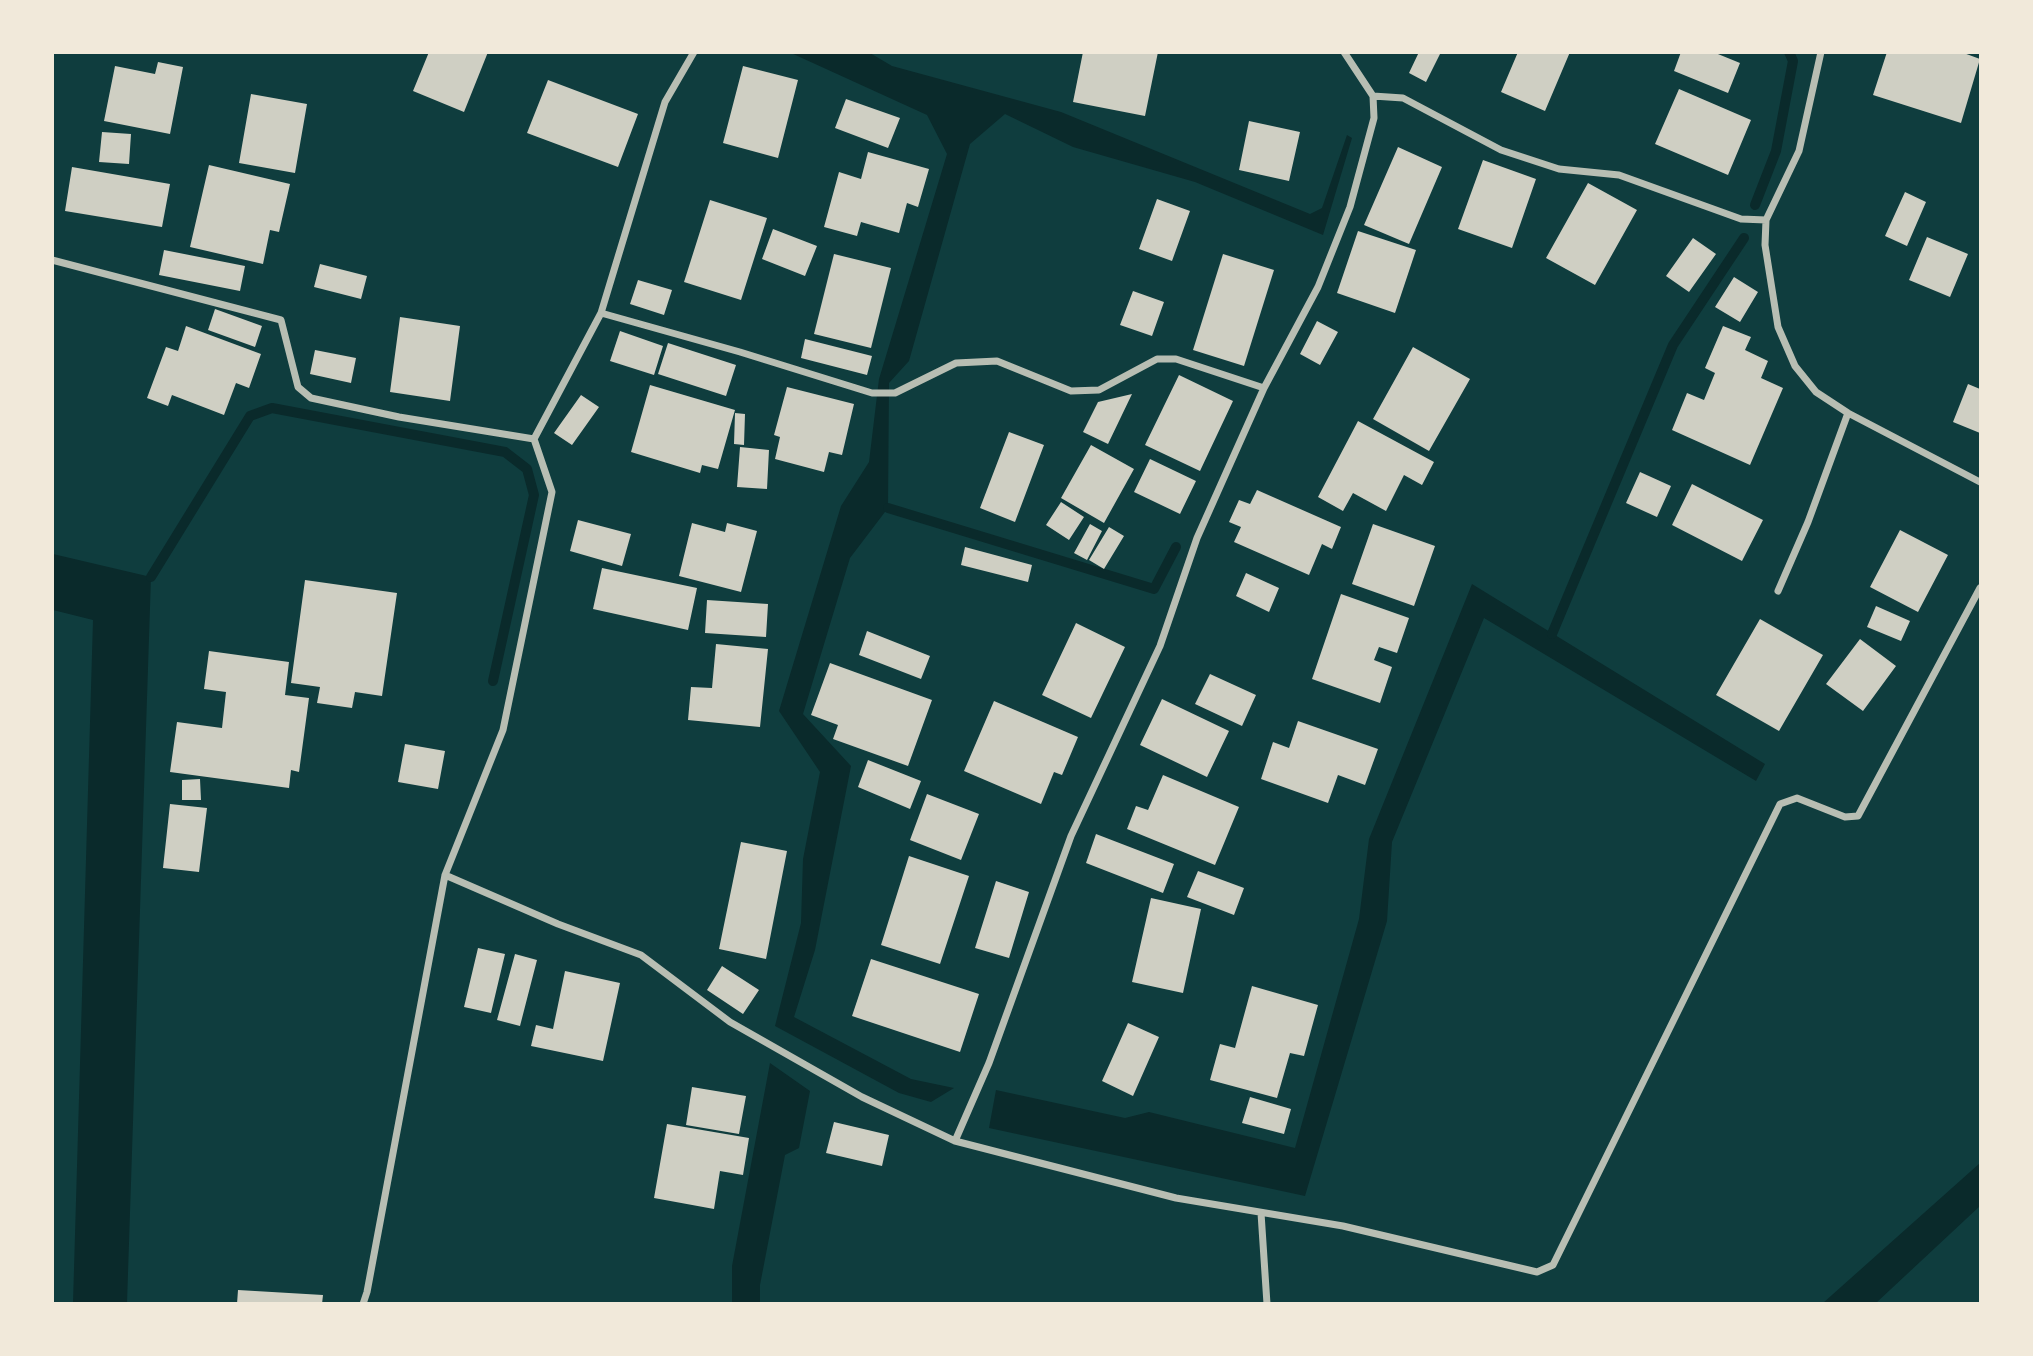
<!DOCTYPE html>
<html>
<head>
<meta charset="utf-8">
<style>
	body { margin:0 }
	#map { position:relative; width:2033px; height:1356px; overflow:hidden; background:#0f3d3e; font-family:Rubik,sans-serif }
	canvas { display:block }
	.frame { position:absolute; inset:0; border:54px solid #f1e9da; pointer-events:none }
</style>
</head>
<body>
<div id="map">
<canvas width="2033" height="1356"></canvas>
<div class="frame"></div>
</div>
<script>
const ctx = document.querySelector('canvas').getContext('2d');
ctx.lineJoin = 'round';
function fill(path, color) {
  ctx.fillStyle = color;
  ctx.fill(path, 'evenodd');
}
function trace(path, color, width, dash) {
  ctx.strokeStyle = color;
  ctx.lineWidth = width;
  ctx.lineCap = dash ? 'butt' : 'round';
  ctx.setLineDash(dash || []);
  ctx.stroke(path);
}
const water = new Path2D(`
	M791,53H870L892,66L1061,112L1310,214L1322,208L1347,135L1352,138L1323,235L1195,182L1073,147L1005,114L970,144L909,361L889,383L888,508L850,558L803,714L851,766L815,950L794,1017L911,1079L954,1088L931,1102L899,1093L775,1026L801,923L803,859L820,772L779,711L841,506L869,462L879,379L947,154L927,115Z
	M53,554L151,577L127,1303H73L93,620L53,610Z
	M1472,584L1765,764L1756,781L1484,618L1392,842L1387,921L1305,1196L989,1128L996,1090L1125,1118L1149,1112L1295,1148L1359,919L1369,839Z
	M770,1063L810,1091L799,1148L785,1155L760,1285V1303H732V1266Z
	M1980,1163V1206L1876,1303H1823Z`);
const stream = new Path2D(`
	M1755,205L1776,151L1793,61L1789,52
	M888,508L1154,589L1176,547
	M151,577L250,416L272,408L505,452L527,469L534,495L493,681
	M1552,634L1673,345L1744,238`);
const building = new Path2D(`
	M429,52H488L464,112L413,91Z
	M1083,52H1158L1145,116L1073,102Z
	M1419,52H1441L1426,82L1409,73Z
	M1518,52H1570L1545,111L1501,92Z
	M1681,52H1713L1740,63L1728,93L1674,71Z
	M1887,52H1961L1980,59L1961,123L1873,95Z
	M158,62L183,67L170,134L104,121L115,66L155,74Z
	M743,66L798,80L778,158L723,143Z
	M548,80L638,114L618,167L527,133Z
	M1679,89L1751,120L1728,175L1655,144Z
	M251,94L307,104L295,173L239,163Z
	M846,99L900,118L888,148L835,128Z
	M1249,121L1300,132L1289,181L1239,170Z
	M102,132L131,134L129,164L99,162Z
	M1398,147L1442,167L1409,244L1364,225Z
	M868,152L929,169L918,207L907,203L899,233L861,222L857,236L824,227L839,172L861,179Z
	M1483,160L1536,179L1512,248L1458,229Z
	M209,165L290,184L279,232L270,230L263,264L190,247Z
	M72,167L170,184L162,227L65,211Z
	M1588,183L1637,210L1595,285L1546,258Z
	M1905,192L1926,202L1907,246L1885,236Z
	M1157,199L1190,211L1172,261L1139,249Z
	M710,200L767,218L741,300L684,282Z
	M773,229L817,246L805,276L762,259Z
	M1358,231L1416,250L1395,313L1337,293Z
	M1927,237L1968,254L1950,297L1909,280Z
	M1693,238L1716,254L1689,292L1666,276Z
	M164,250L245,266L240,291L159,275Z
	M834,254L891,268L871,348L814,334Z
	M1223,254L1274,270L1244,366L1193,350Z
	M320,264L367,276L361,299L314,287Z
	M1734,277L1758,292L1740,322L1715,307Z
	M638,280L672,290L664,315L630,304Z
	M1133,291L1164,302L1152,336L1120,325Z
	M215,309L262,326L255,347L208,330Z
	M400,317L460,326L450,401L390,392Z
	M1317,321L1338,332L1320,365L1300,354Z
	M186,326L261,354L249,388L236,383L224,415L172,395L168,406L147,398L166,347L178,351Z
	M1723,326L1751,337L1745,350L1768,361L1761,378L1783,388L1750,465L1672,430L1687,393L1704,400L1715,373L1705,368Z
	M620,331L663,346L654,375L610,361Z
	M805,339L872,356L867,375L801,358Z
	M668,343L736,365L726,396L658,374Z
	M1413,347L1470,379L1429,451L1373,419Z
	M315,350L356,358L351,383L310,374Z
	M1179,375L1233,401L1200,471L1145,445Z
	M1968,384L1980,389V433L1953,422Z
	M650,385L735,410L718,469L702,465L700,473L631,452Z
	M787,387L854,404L842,455L829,452L824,472L775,459L780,437L774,435Z
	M1132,394L1108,444L1083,432L1098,402Z
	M581,395L599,407L572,445L554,433Z
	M735,413L745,414L744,445L734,444Z
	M1358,421L1434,462L1422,485L1404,475L1386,511L1353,493L1343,511L1318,497Z
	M1009,432L1044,445L1015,522L980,508Z
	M1091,445L1134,469L1104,523L1061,498Z
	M740,447L769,450L767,489L737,487Z
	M1150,459L1196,481L1180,514L1134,492Z
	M1640,472L1671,486L1657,517L1626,503Z
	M1692,484L1763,520L1742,561L1672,525Z
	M1257,490L1341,527L1332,549L1322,544L1309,575L1234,542L1241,527L1229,522L1239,500L1250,504Z
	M1061,502L1084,517L1069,540L1046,525Z
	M578,520L631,534L622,566L570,551Z
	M692,523L725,532L727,523L757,531L741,592L679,576Z
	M1090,524L1102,531L1087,560L1074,553Z
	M1373,524L1435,546L1414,606L1352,584Z
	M1109,527L1124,536L1104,569L1089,560Z
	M1900,530L1948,555L1918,612L1870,587Z
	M965,547L1032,565L1028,582L961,565Z
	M602,568L697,588L688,630L593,609Z
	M1246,573L1279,588L1269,612L1236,596Z
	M305,580L397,593L382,696L355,692L352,708L317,703L320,687L291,683Z
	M1341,594L1409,618L1397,653L1379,647L1374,660L1392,667L1380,703L1312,679Z
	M707,600L768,604L766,637L705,633Z
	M1876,606L1910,621L1901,641L1867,627Z
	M1760,619L1823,655L1779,731L1716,695Z
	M1076,623L1125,647L1091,718L1042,695Z
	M867,631L930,656L921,679L859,655Z
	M1860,639L1896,666L1863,711L1826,684Z
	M716,644L768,649L760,727L688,720L691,687L712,688Z
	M209,651L289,662L285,695L309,698L299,772L291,770L289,788L170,772L177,722L222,728L226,692L204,689Z
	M830,663L932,700L908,766L833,739L838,725L811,715Z
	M1210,674L1256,695L1242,726L1195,704Z
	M1162,699L1229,731L1207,777L1140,745Z
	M994,701L1078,737L1062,775L1054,772L1041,804L964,771Z
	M1298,721L1378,749L1365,785L1338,775L1328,803L1261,779L1273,742L1289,748Z
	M405,744L445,751L438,789L398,782Z
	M868,760L921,781L910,809L858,787Z
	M1163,775L1239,807L1215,865L1127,829L1136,806L1148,810Z
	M200,779L201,800H182V780Z
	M927,794L979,814L961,860L910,840Z
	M170,804L207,808L199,872L163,868Z
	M1096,834L1174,864L1163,893L1086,863Z
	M741,842L787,851L766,959L719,949Z
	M909,856L969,876L940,964L881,945Z
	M1198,871L1244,888L1234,915L1187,897Z
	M996,881L1029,892L1009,958L975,948Z
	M1151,898L1201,909L1183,993L1132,982Z
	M478,948L505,954L491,1013L464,1007Z
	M515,954L537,960L520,1026L497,1020Z
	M871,959L979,994L960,1052L852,1016Z
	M722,966L759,990L743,1014L707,990Z
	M565,971L620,983L603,1061L531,1046L536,1025L553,1029Z
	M1252,986L1318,1005L1304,1056L1290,1053L1277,1098L1210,1080L1220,1044L1235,1048Z
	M1128,1023L1159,1037L1133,1096L1102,1081Z
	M692,1087L746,1096L739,1134L686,1125Z
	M1250,1097L1291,1109L1284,1134L1242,1123Z
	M834,1122L889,1135L882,1166L826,1153Z
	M667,1124L749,1138L743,1175L720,1171L714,1209L654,1198Z
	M238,1290L323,1295L322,1304H237Z`);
const minor = new Path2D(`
	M1821,52L1799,151L1766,220L1765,245L1778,327L1795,366L1816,392L1848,413L1980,482
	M1373,96L1403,98L1501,150L1559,169L1619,175L1741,219L1766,220
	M52,260L281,320L298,387L311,398L399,417L534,439
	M601,313L740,352L872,393H895L956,363L997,361L1071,391L1099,390L1157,359H1176L1264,388
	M1778,591L1808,522L1848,413
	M445,875L558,924L641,955L730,1022L862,1097L955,1141L1176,1198L1343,1226L1537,1272L1553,1265L1780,804L1797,798L1845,817L1858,816L1980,588
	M955,1141L989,1063L1071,836L1160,646L1197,538L1264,388L1318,287L1350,207L1374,118L1373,96L1344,52
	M1261,1213L1267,1304
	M363,1304L367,1292L445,875L503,730L552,492L534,439L601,313L665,102L694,52`);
fill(water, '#0a2a2b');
trace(stream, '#0a2a2b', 10);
fill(building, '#cfcfc3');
trace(minor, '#b8beb3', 7);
</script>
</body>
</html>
